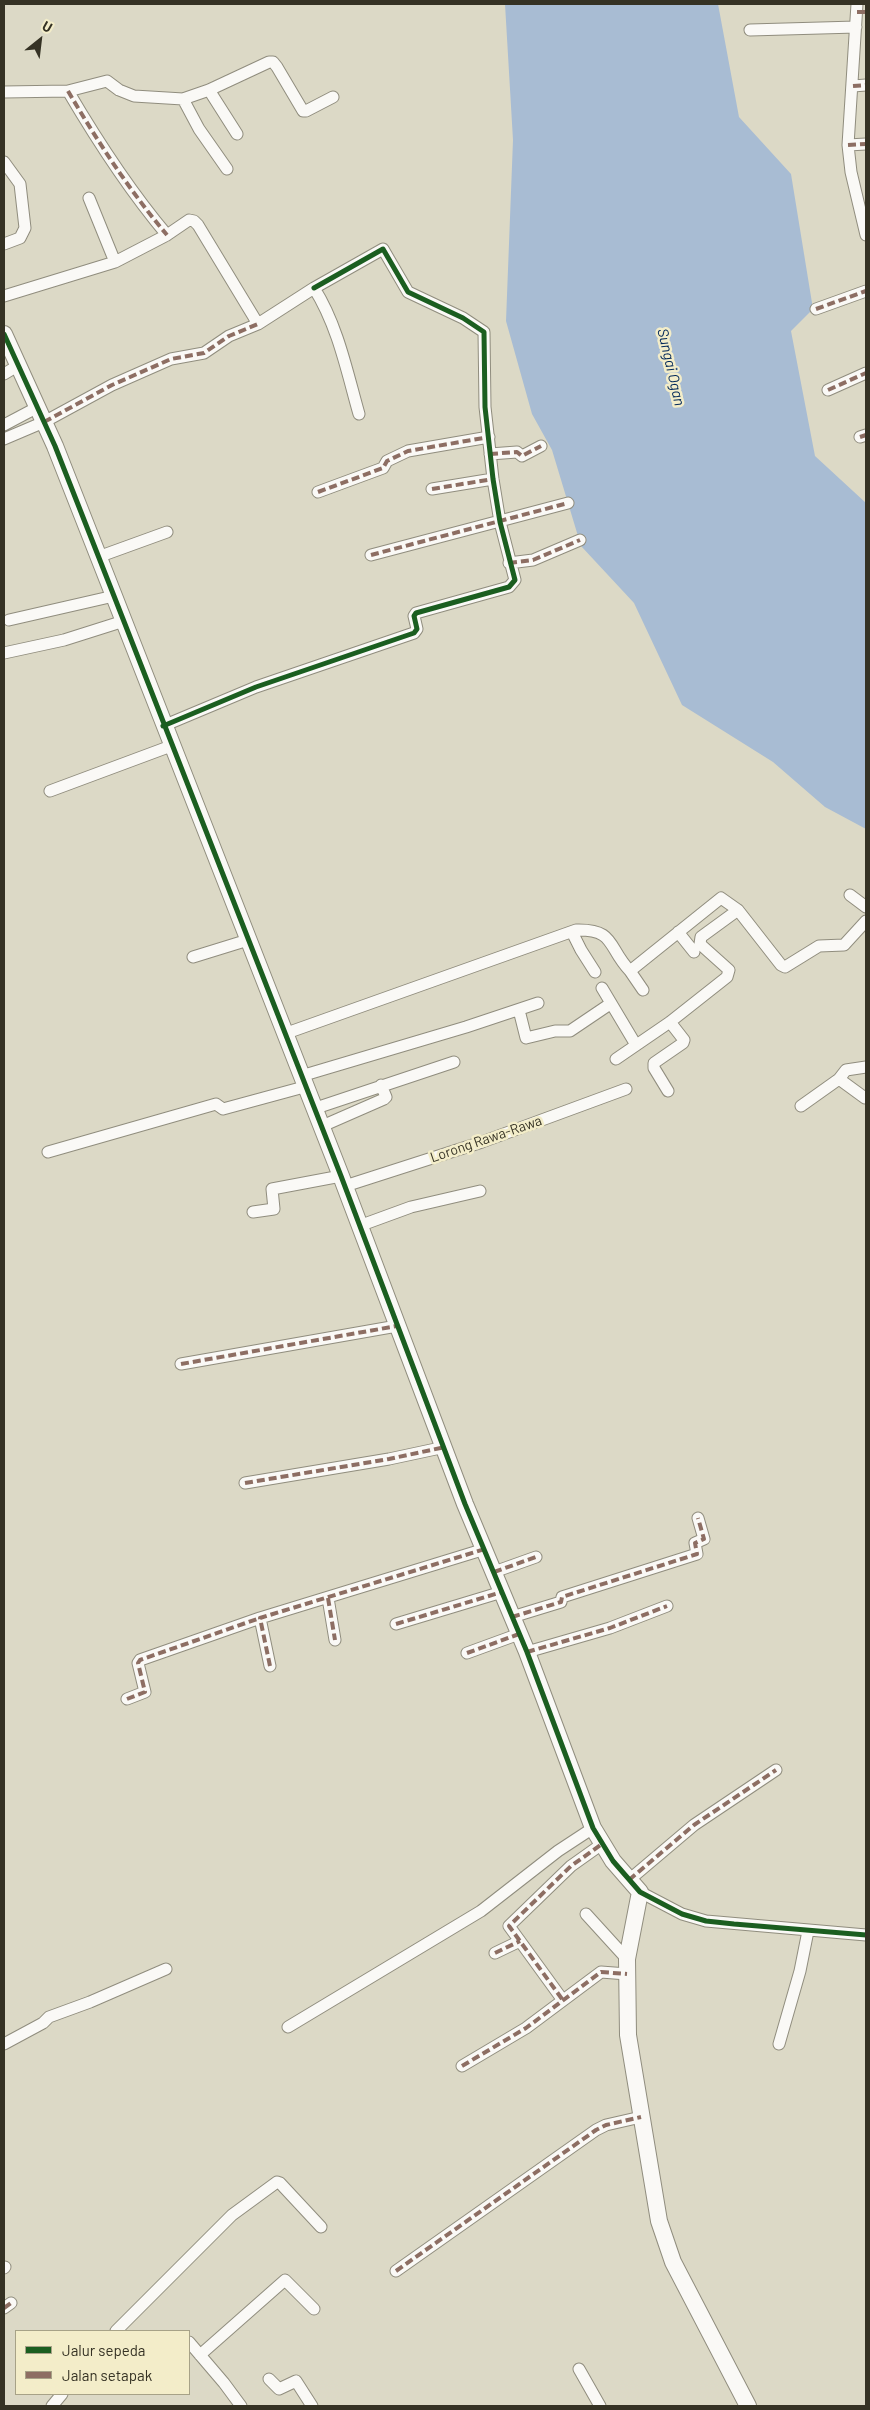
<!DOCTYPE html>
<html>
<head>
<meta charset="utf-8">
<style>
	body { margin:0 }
	#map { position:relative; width:870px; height:2410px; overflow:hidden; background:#dcd9c6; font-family:Barlow,sans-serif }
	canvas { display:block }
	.frame { position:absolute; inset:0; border:5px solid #353224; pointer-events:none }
	.legend { position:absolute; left:15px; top:2330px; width:175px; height:65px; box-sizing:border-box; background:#f3edc9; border:1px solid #a7a287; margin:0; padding:6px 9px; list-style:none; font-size:15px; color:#353224 }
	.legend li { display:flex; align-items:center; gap:10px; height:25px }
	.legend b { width:25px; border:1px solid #a7a287 }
	.north { position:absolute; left:15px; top:15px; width:50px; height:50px; -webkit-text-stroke:4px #f3edc9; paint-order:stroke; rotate:29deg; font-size:14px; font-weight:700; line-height:20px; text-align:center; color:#353224 }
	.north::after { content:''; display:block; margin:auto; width:18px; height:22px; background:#353224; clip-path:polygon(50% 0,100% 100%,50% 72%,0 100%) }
</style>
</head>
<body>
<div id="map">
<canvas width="870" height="2410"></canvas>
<div class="frame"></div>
<ul class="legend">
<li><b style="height:6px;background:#1b5e20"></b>Jalur sepeda</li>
<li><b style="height:6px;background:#8d6e63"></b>Jalan setapak</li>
</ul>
<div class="north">U</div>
</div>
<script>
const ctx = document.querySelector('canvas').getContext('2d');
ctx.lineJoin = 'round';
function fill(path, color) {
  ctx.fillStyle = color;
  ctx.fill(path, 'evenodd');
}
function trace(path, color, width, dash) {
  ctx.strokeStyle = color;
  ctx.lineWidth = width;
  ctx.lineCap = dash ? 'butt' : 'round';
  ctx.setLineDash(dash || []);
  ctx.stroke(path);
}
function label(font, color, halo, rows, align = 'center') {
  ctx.font = font + ' Barlow,sans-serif';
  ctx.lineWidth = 5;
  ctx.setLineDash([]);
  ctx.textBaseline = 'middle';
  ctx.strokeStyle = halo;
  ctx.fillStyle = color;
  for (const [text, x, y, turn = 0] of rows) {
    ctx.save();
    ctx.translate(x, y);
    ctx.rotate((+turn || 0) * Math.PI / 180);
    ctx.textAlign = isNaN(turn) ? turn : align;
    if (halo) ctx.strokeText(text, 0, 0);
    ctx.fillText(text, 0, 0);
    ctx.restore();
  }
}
const water = new Path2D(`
	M505,4H718L739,117L791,174L813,309L791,331L815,456L866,503V829L825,807L773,762L682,705L634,603L581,546L552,450L532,414L506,321L513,140Z`);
const street = new Path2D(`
	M857,4L848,145L851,172L866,235
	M750,30L856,27
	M853,86L866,85
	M209,90L237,134
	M68,91C98,142 129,190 167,235
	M4,92L68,91L107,81L119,90L134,96L183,99L209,90L269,62H273L277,67L303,111H306L333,97
	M183,99L199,129L227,169
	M848,145L866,144
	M4,162L20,184L25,228L20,238L4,244
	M89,198L115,262
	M4,296L115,262L167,235L189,220L194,221L198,225L258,324
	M816,309L866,291
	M4,374L19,365
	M828,390L866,373
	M4,425L38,407
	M860,437L866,435
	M4,439L44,422L112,385L171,359L204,353L229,336L258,324L314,288C338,326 347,372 359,414
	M490,454L517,452L522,456L541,446
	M432,489L493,479
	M318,492L383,468L387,461L408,451L489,437
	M371,555L568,503
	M98,557L167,532
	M509,563L533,560L580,540
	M9,620L114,596
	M4,653L64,640L124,621
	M163,726L256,687L414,633L417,629L414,616L416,613L509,587L515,580L500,522L493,479L485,407L484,332L463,318L408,292L383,249L314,288
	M50,791L171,746
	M850,895L866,907
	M572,932L581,950L595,972
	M678,932L694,952
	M193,957L248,940
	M630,971L643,990
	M602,988L636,1045
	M519,1010L526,1038L555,1031H570L610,1004
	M284,1034L576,930C616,929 607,947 630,971L721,898L738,910L781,965L785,967L819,946L844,945L866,921
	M616,1059L670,1022L727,977L729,970L700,944L701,937L738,910
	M301,1076L466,1027L538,1003
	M839,1079L865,1098
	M668,1091L654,1068V1063L683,1043L684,1040L670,1022
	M801,1106L839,1079L846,1070L866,1067
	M313,1109L454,1062
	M320,1127L384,1099L386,1097L381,1085
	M48,1152L216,1104L223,1109L304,1087
	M345,1186L482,1142L626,1089
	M253,1212L274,1209L272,1189L341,1176
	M359,1226L411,1207L480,1191
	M181,1364L397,1326
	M245,1483L389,1459L445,1447
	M494,1572L536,1557
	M328,1598L335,1640
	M512,1617L561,1602L562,1597L697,1554L695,1543L704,1539L698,1518
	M396,1624L502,1592
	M527,1652L610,1628L667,1606
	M467,1653L519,1634
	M270,1666L260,1618L485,1549
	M127,1699L145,1692L138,1663L140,1660L260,1618
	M629,1880L694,1825L776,1770
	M640,1892L682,1914L706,1921L866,1935
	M586,1914L627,1959
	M495,1953L520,1941
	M562,1999L509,1926L571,1866L602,1844
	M288,2027L481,1911L558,1851L593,1828
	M4,2044L43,2023L49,2017L90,2002L166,1969
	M779,2044L800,1971L808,1931
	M462,2066L526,2028L601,1972L627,1974
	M4,2268L5,2267
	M396,2271L596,2130L606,2125L641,2117
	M4,2308L11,2303
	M116,2331L232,2215L277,2182L280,2183L321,2227
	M189,2342L224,2383L241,2406
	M200,2355L285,2280L314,2309
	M579,2369L600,2406
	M269,2379L279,2389L296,2381L312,2406
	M52,2406L62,2394`);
const secondary = new Path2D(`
	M4,334L55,446L114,596L341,1176L465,1504L527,1652L593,1828L613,1861L640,1892L627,1959L628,2035L659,2221L673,2262L748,2406`);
const quiet = new Path2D(`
	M857,12H866
	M853,86L866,85
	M68,91C98,142 129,190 167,235
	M848,145L866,144
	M816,309L866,291
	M828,390L866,373
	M44,422L112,385L171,359L204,353L229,336L258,324
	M860,437L866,435
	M490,454L517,452L522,456L541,446
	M432,489L493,479
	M318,492L383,468L387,461L408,451L489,437
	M371,555L568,503
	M509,563L533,560L580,540
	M181,1364L397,1326
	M245,1483L389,1459L445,1447
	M494,1572L536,1557
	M328,1598L335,1640
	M512,1617L561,1602L562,1597L697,1554L695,1543L704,1539L698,1518
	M396,1624L502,1592
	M527,1652L610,1628L667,1606
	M467,1653L519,1634
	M270,1666L260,1618L485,1549
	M127,1699L145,1692L138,1663L140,1660L260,1618
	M629,1880L694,1825L776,1770
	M495,1953L520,1941
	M562,1999L509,1926L571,1866L602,1844
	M462,2066L526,2028L601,1972L627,1974
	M396,2271L596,2130L606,2125L641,2117
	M4,2308L11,2303`);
const cycleway = new Path2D(`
	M4,334L55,446L114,596L341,1176L465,1504L527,1652L593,1828L613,1861L640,1892L682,1914L706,1921L734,1924L866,1935
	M163,726L256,687L414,633L417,629L414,616L416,613L509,587L515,580L500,522L493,479L485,407L484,332L463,318L408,292L383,249L314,288`);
const streetNames = [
	["Lorong Rawa-Rawa",486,1139,-19]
];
const waterNames = [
	["Sungai Ogan",671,367,77]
];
fill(water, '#a8bcd3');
trace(street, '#908d7e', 13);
trace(secondary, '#908d7e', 18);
trace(street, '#faf9f6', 11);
trace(secondary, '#faf9f6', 16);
trace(quiet, '#8d6e63', 4, [8, 4]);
trace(cycleway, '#1b5e20', 5);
label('14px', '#353224', '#f3edc9', streetNames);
label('italic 15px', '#002758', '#f3edc9', waterNames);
</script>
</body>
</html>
